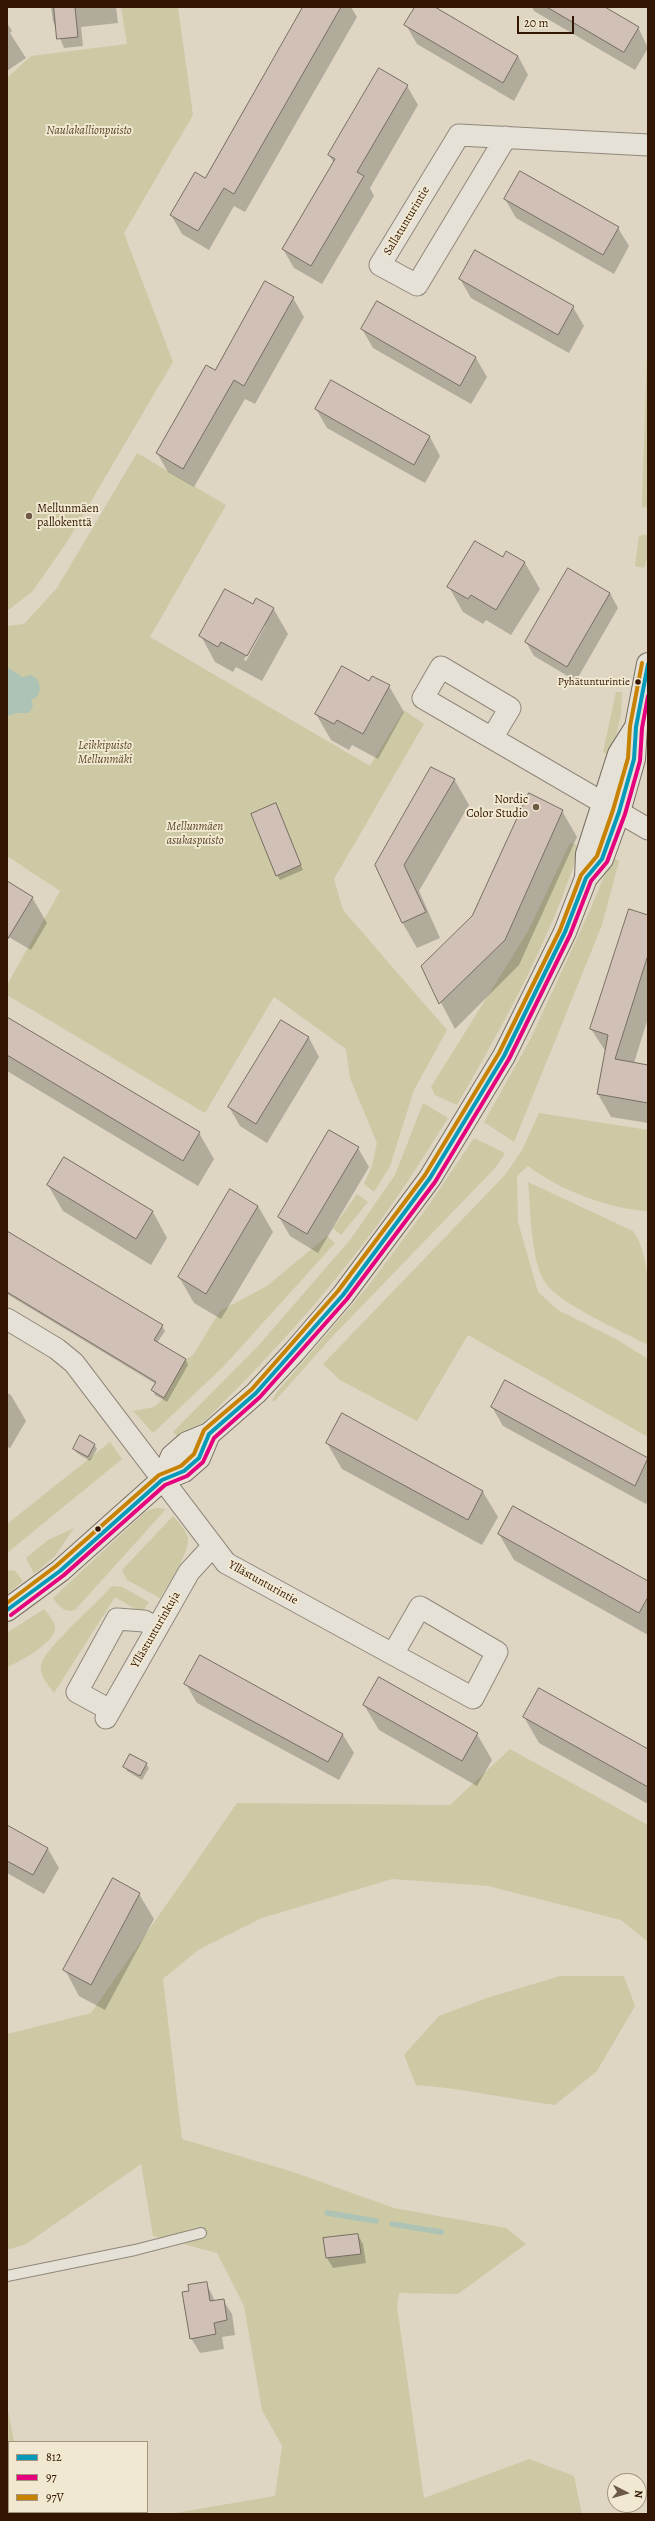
<!DOCTYPE html>
<html>
<head>
<meta charset="utf-8">
<style>
	body { margin:0 }
	#map { position:relative; width:655px; height:2521px; overflow:hidden; background:#ded6c3; font-family:Alegreya,serif }
	canvas { display:block }
	.frame { position:absolute; inset:0; border:8px solid #321502; pointer-events:none }
	.legend { position:absolute; left:8px; top:2441px; width:140px; height:72px; box-sizing:border-box; background:#f1e8d1; border:1px solid #a5947e; margin:0; padding:5px 7px; list-style:none; font-size:12px; color:#321502 }
	.legend li { display:flex; align-items:center; gap:8px; height:20px }
	.legend b { width:20px; border:1px solid #a5947e }
	.north { position:absolute; left:607px; top:2473px; width:40px; height:40px; box-sizing:border-box; background:#f1e8d1; border:1px solid #a5947e; border-radius:50%; rotate:96deg; font-size:11px; font-weight:700; line-height:16px; text-align:center; color:#321502 }
	.north::after { content:''; display:block; margin:auto; width:14px; height:18px; background:#6e5946; clip-path:polygon(50% 0,100% 100%,50% 72%,0 100%) }
	.scale { position:absolute; left:517px; top:16px; width:57px; height:18px; box-sizing:border-box; border:2px solid #321502; border-top:0; padding-left:5px; font-size:12px; line-height:14px; white-space:nowrap; color:#321502; -webkit-text-stroke:3px #f1e8d1; paint-order:stroke }
</style>
</head>
<body>
<div id="map">
<canvas width="655" height="2521"></canvas>
<div class="frame"></div>
<ul class="legend">
<li><b style="height:5px;background:#059aba"></b>812</li>
<li><b style="height:5px;background:#e5007d"></b>97</li>
<li><b style="height:5px;background:#c68200"></b>97V</li>
</ul>
<div class="north">N</div>
<div class="scale">20 m</div>
</div>
<script>
const ctx = document.querySelector('canvas').getContext('2d');
ctx.lineJoin = 'round';
function fill(path, color) {
  ctx.fillStyle = color;
  ctx.fill(path, 'evenodd');
}
function trace(path, color, width, dash) {
  ctx.strokeStyle = color;
  ctx.lineWidth = width;
  ctx.lineCap = dash ? 'butt' : 'round';
  ctx.setLineDash(dash || []);
  ctx.stroke(path);
}
function label(font, color, halo, rows, align = 'center') {
  ctx.font = font + ' Alegreya,serif';
  ctx.lineWidth = 4;
  ctx.setLineDash([]);
  ctx.textBaseline = 'middle';
  ctx.strokeStyle = halo;
  ctx.fillStyle = color;
  for (const [text, x, y, turn = 0] of rows) {
    ctx.save();
    ctx.translate(x, y);
    ctx.rotate((+turn || 0) * Math.PI / 180);
    ctx.textAlign = isNaN(turn) ? turn : align;
    if (halo) ctx.strokeText(text, 0, 0);
    ctx.fillText(text, 0, 0);
    ctx.restore();
  }
}
const green = new Path2D(`
	M121,7H178L193,115L124,233L173,362L67,542L32,592L7,611V78L31,56L127,44Z
	M648,325V508L642,507V500Z
	M137,453L226,505L150,637L370,766L404,710L424,724L334,879L343,910L447,1030L414,1090L390,1166L374,1192L364,1184L372,1166L377,1143L350,1078L346,1049L274,997L205,1113L7,995V985L60,891L7,856V626L24,624L57,588Z
	M648,534V556L644,568L635,566L639,536Z
	M616,692H622L621,715L611,757L603,752Z
	M570,843L580,846C552,937 505,1022 457,1105L435,1095L431,1087L528,931Z
	M612,857L619,861L602,925L514,1142L484,1122L531,1038L590,910Z
	M423,1103L448,1118C428,1150 408,1182 386,1213C327,1296 257,1371 183,1442L173,1432L258,1346L350,1240L395,1175Z
	M539,1113L648,1130V1211C608,1209 560,1190 528,1166L517,1176L518,1222L538,1292L558,1310L614,1338L648,1359V1437L468,1335L417,1421L340,1380L323,1364L505,1175L522,1150Z
	M474,1138L505,1153L496,1167L331,1338L274,1402L272,1400L278,1391L369,1285L431,1202Z
	M528,1182L633,1231C653,1259 648,1311 648,1345C625,1333 559,1303 546,1284C530,1260 531,1211 528,1182Z
	M357,1194L368,1202L341,1235L333,1228Z
	M327,1236L335,1243L223,1367L153,1433L133,1411L154,1407L164,1398L186,1359L193,1355L220,1311L267,1286Z
	M110,1442L122,1459L7,1553V1524Z
	M158,1508L166,1509L75,1610C64,1613 59,1606 53,1598L143,1514L149,1510Z
	M173,1516C178,1522 187,1530 188,1539C189,1554 168,1584 160,1598L127,1580L122,1570Z
	M74,1528L55,1556L34,1574L26,1558L48,1540Z
	M10,1570L15,1571L23,1581L7,1595V1572Z
	M112,1586L122,1587L149,1602L142,1613L115,1597L54,1693C48,1684 37,1673 42,1662C48,1646 98,1602 112,1586Z
	M44,1609C48,1614 54,1620 55,1628C55,1643 19,1662 7,1667V1633Z
	M510,1749L648,1825V1942L621,1920L488,1886L392,1879L262,1918L198,1950L163,1979L182,2139L293,2172L394,2208L506,2228L526,2244L458,2294L399,2293L397,2306L424,2498L529,2459L574,2476L582,2514H169L275,2496L282,2446L262,2410L244,2306L217,2253L153,2236L141,2164L26,2244L7,2250V2034L91,2013L237,1803L450,1805Z
	M560,1976H624L635,2006L597,2071L555,2105C508,2099 462,2088 416,2085L404,2055L439,2016L487,1998Z
	M7,2405L14,2442H9V2512H27V2514H7Z`);
const water = new Path2D(`
	M7,667L22,677L31,675L38,680L40,690L37,697L31,700L33,706L29,713H17L7,716Z`);
const shadow = new Path2D(`
	M51,7H116L118,23L81,27L83,46L64,48L53,21Z
	M304,7H351L357,17L245,212L234,206L209,250L182,234L171,215L205,179Z
	M416,7H433L518,56L528,75L514,101L417,44L406,25Z
	M532,7H603L638,27L648,48L635,70L534,11Z
	M7,23L12,31L10,33L26,58L7,71Z
	M407,86L418,105L370,188L374,196L322,284L294,268L283,249L334,163L329,155Z
	M505,199L618,228L629,246L614,274L516,218Z
	M460,279L573,307L584,326L569,353L471,298Z
	M293,298L304,317L255,404L245,399L194,487L168,472L157,453L216,371Z
	M378,302L476,358L487,377L471,404L373,348L362,329Z
	M331,382L430,437L440,456L425,483L327,428L316,409Z
	M507,552L525,563L540,589L511,635L486,620L483,624L463,612L449,587L503,558Z
	M610,593L618,608L576,681L534,656L526,642Z
	M253,605L273,608L288,634L262,681L236,667L233,672L215,662L201,636ZM262,626H265L246,661L244,660Z
	M369,683L389,686L404,712L378,759L352,745L349,750L331,740L316,714Z
	M454,779L469,805L419,891L440,938L417,948L402,922L376,865Z
	M278,809L303,870L280,880L277,875Z
	M562,811L577,837L519,965L455,1029L422,967L473,916Z
	M7,882L32,897L47,923L31,950L7,936Z
	M648,916V1018L634,1063L648,1066V1123L611,1117L598,1094L606,1052L591,1029Z
	M7,1018L199,1133L214,1159L198,1186L7,1071Z
	M282,1022L309,1038L319,1057L267,1143L240,1126L229,1107Z
	M358,1148L369,1167L318,1253L290,1236L279,1217Z
	M64,1158L153,1212L167,1238L151,1265L63,1211L48,1185Z
	M258,1206L273,1232L221,1319L194,1303L179,1277Z
	M7,1233L162,1326L165,1331L157,1343L186,1360L188,1365L167,1402L155,1395L153,1390L156,1384L7,1294Z
	M506,1381L648,1459V1500L646,1504L503,1426L492,1407Z
	M7,1393L11,1395L26,1421L10,1448L7,1447Z
	M327,1443L483,1492L498,1517L482,1545L342,1469Z
	M94,1444L97,1449L90,1461L77,1453L74,1449Z
	M499,1534L648,1582V1635L514,1560Z
	M200,1657L343,1735L354,1753L339,1780L197,1703L186,1684Z
	M364,1705L477,1734L492,1760L477,1786L379,1730Z
	M524,1717L648,1750V1804L539,1743Z
	M146,1764L149,1768L142,1780L127,1771L125,1767Z
	M7,1826L48,1849L59,1868L44,1894L7,1873Z
	M139,1894L154,1919L105,2010L79,1996L65,1970Z
	M358,2235L363,2244L366,2263L333,2268L327,2258L324,2239Z
	M206,2283L215,2301L223,2300L232,2314L235,2335L222,2337L224,2349L200,2353L191,2338L190,2292Z`);
const stream = new Path2D(`
	M327,2213L376,2221
	M392,2224L441,2232`);
const building = new Path2D(`
	M54,7H75L78,37L57,39Z
	M303,7H341L234,194L224,188L198,231L170,215L195,172L205,178Z
	M415,7H435L518,56L503,83L404,25Z
	M547,7H605L639,27L624,52Z
	M379,68L408,85L357,172L364,176L311,266L282,249L335,159L328,155Z
	M520,171L619,227L603,255L504,199Z
	M475,250L574,306L558,335L459,279Z
	M265,281L294,297L244,386L234,380L183,469L156,453L206,365L215,370Z
	M377,301L476,357L460,386L361,329Z
	M331,380L430,436L414,465L315,409Z
	M475,541L503,557L506,551L525,562L496,610L471,595L468,599L447,587Z
	M568,568L610,593L567,667L525,642Z
	M225,589L253,604L256,598L274,608L247,656L221,642L218,647L199,636Z
	M342,666L369,681L372,676L390,685L363,734L337,720L334,724L315,714Z
	M431,767L455,779L404,865L426,912L402,923L375,865Z
	M529,793L563,810L505,940L439,1004L421,966L472,916Z
	M276,803L301,865L276,876L251,814Z
	M7,881L33,897L7,940Z
	M629,909L648,915V955L615,1059L648,1065V1103L597,1094L608,1035L590,1029Z
	M7,1017L200,1132L183,1161L7,1055Z
	M281,1020L309,1037L256,1124L228,1107Z
	M329,1130L359,1147L307,1234L278,1217Z
	M64,1157L153,1211L136,1239L47,1185Z
	M230,1189L258,1206L206,1294L178,1277Z
	M7,1231L163,1325L154,1340L186,1359L164,1398L151,1390L156,1382L7,1292Z
	M505,1380L648,1458L635,1486L491,1407Z
	M342,1413L483,1491L468,1520L326,1443Z
	M80,1435L95,1444L88,1457L73,1449Z
	M513,1506L648,1581V1597L639,1613L498,1534Z
	M200,1655L343,1734L328,1762L184,1684Z
	M379,1677L478,1733L462,1761L363,1705Z
	M539,1688L648,1749V1787L523,1717Z
	M130,1754L147,1763L140,1776L123,1767Z
	M7,1825L48,1848L33,1875L7,1861Z
	M113,1878L140,1893L91,1985L63,1970Z
	M358,2234L361,2254L326,2258L323,2238Z
	M207,2282L210,2301L224,2299L227,2320L214,2323L216,2334L190,2339L182,2292L189,2291L188,2285Z`);
const lane = new Path2D(`
	M7,2276L135,2250L201,2233`);
const street = new Path2D(`
	M506,137L417,285L380,265L459,135L648,145
	M492,738L510,708L441,667L423,698L648,829
	M7,1319L57,1349L74,1363L226,1563L473,1698L497,1652L420,1607L393,1654
	M110,1710L77,1692L117,1619L144,1621L157,1628
	M106,1718L189,1572L212,1547`);
const secondary = new Path2D(`
	M586,878L602,859L619,812L634,759L636,727L648,664
	M162,1480L172,1456L187,1443L209,1434L256,1393L294,1352L343,1295L430,1178L504,1056L565,932L586,878L587,854L619,754L636,727
	M7,1610L60,1571L162,1480L184,1471L199,1458L209,1434`);
const bus1 = new Path2D(`
	M7,1610L60,1571L162,1480L184,1471L199,1458L209,1434L256,1393L343,1295L430,1178L504,1056L565,932L586,878L602,859L619,812L634,759L636,727L648,664`);
const bus2 = new Path2D(`
	M11,1615L64,1575L165,1485L187,1476L203,1462L214,1438L260,1397L347,1299L435,1182L509,1059L570,935L591,881L607,862L625,814L640,761L642,728L648,696`);
const bus3 = new Path2D(`
	M7,1603L56,1566L159,1475L181,1466L194,1454L204,1430L252,1389L338,1291L425,1175L499,1053L560,930L581,875L597,856L613,810L628,758L630,726L642,663`);
const markers = [
	[29,516,4,"#6e5946"],
	[638,682,3.5,"#321502"],
	[536,807,4,"#6e5946"],
	[98,1529,3.5,"#321502"]
];
const busNames = [
	["Pyhätunturintie",630,682]
];
const parkNames = [
	["Naulakallionpuisto",89,131],
	["Leikkipuisto",105,746],
	["Mellunmäki",105,760],
	["Mellunmäen",195,827],
	["asukaspuisto",195,841]
];
const streetNames = [
	["Sallatunturintie",407,221,-59],
	["Yllästunturintie",263,1583,29],
	["Yllästunturinkuja",156,1630,-60]
];
const poiNames = [
	["Mellunmäen",37,509],
	["pallokenttä",37,523],
	["Nordic",528,800,"right"],
	["Color Studio",528,814,"right"]
];
fill(green, '#ccc9a4');
fill(water, '#acc3b6');
fill(shadow, '#0003');
trace(stream, '#acc3b6', 5.5);
fill(building, '#d1c0b5');
trace(building, '#776e62', 1);
trace(lane, '#90877b', 12);
trace(street, '#90877b', 23);
trace(secondary, '#776e62', 24);
trace(lane, '#e6e1d7', 10);
trace(street, '#e6e1d7', 21);
trace(secondary, '#e6e1d7', 22);
trace(bus1, '#059aba', 4);
trace(bus2, '#e5007d', 4);
trace(bus3, '#c68200', 4);
for (const [x, y, r, color] of markers) {
  const dot = new Path2D();
  dot.arc(x, y, r, 0, 2 * Math.PI);
  ctx.fillStyle = color;
  ctx.fill(dot);
  trace(dot, '#f1e8d1', 1.5);
}
label('11px', '#321502', '#f1e8d1', busNames, 'right');
label('italic 12px', '#5c482b', '#f1e8d1', parkNames);
label('12px', '#321502', '#f1e8d1', streetNames);
label('12px', '#321502', '#f1e8d1', poiNames, 'left');
</script>
</body>
</html>
